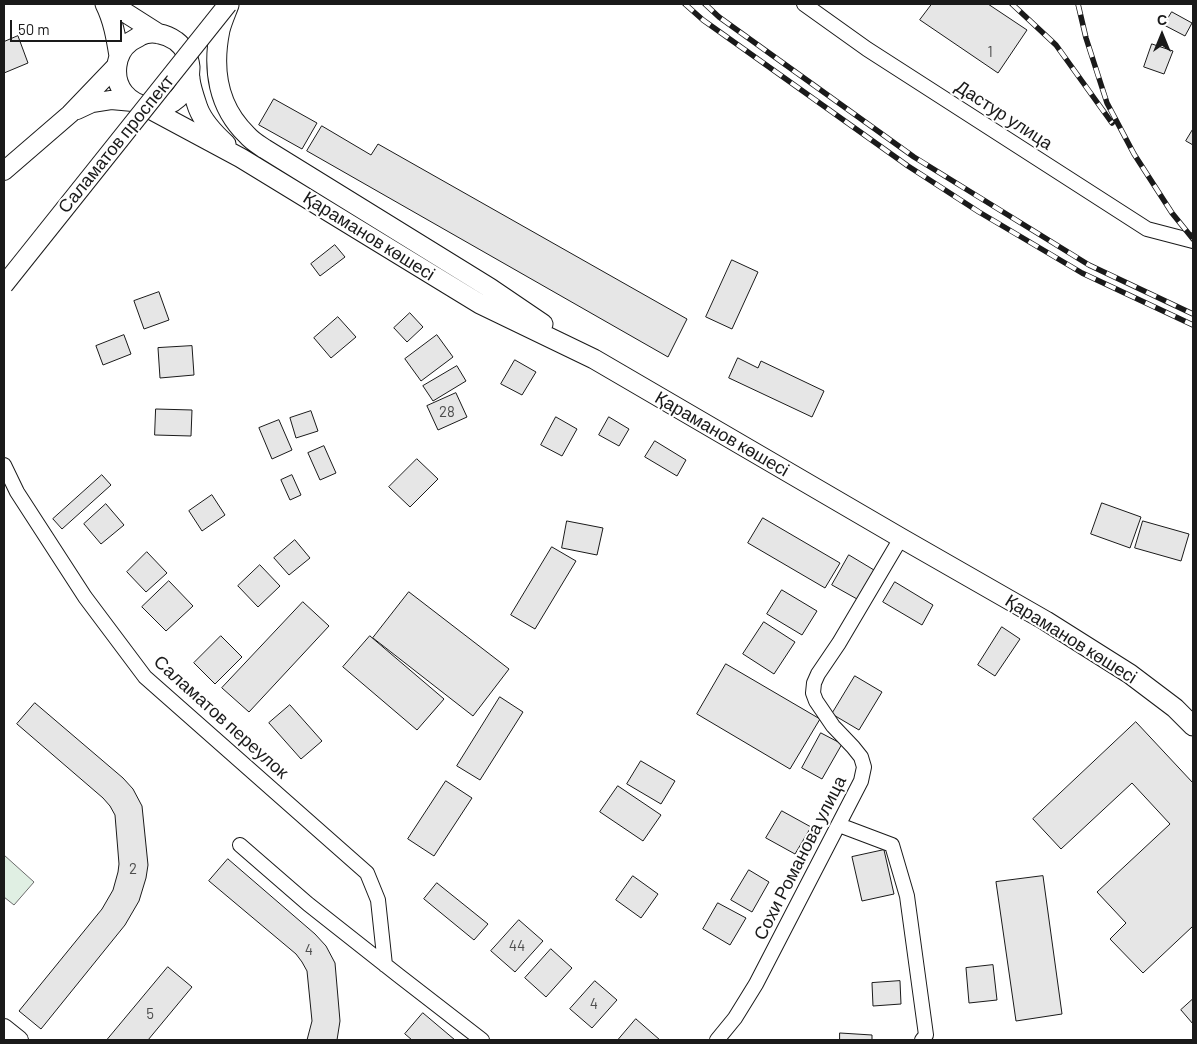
<!DOCTYPE html>
<html>
<head>
<meta charset="utf-8">
<style>
	body { margin:0 }
	#map { position:relative; width:1197px; height:1044px; overflow:hidden; background:#fff; font-family:Barlow,sans-serif }
	canvas { display:block }
	.frame { position:absolute; inset:0; border:5px solid #1a1a1a; pointer-events:none }
	.north { position:absolute; left:1137px; top:10px; width:50px; height:50px; -webkit-text-stroke:4px #fff; paint-order:stroke; rotate:0deg; font-size:14px; font-weight:700; line-height:20px; text-align:center; color:#1a1a1a }
	.north::after { content:''; display:block; margin:auto; width:18px; height:22px; background:#1a1a1a; clip-path:polygon(50% 0,100% 100%,50% 72%,0 100%) }
	.scale { position:absolute; left:10px; top:20px; width:112px; height:22px; box-sizing:border-box; border:2px solid #1a1a1a; border-top:0; padding-left:6px; font-size:15px; line-height:18px; white-space:nowrap; color:#1a1a1a; -webkit-text-stroke:4px #fff; paint-order:stroke }
</style>
</head>
<body>
<div id="map">
<canvas width="1197" height="1044"></canvas>
<div class="frame"></div>
<div class="north">С</div>
<div class="scale">50 m</div>
</div>
<script>
const ctx = document.querySelector('canvas').getContext('2d');
ctx.lineJoin = 'round';
function fill(path, color) {
  ctx.fillStyle = color;
  ctx.fill(path, 'evenodd');
}
function trace(path, color, width, dash) {
  ctx.strokeStyle = color;
  ctx.lineWidth = width;
  ctx.lineCap = dash ? 'butt' : 'round';
  ctx.setLineDash(dash || []);
  ctx.stroke(path);
}
function label(font, color, halo, rows, align = 'center') {
  ctx.font = font + ' Barlow,sans-serif';
  ctx.lineWidth = 4;
  ctx.setLineDash([]);
  ctx.textBaseline = 'middle';
  ctx.strokeStyle = halo;
  ctx.fillStyle = color;
  for (const [text, x, y, turn = 0] of rows) {
    ctx.save();
    ctx.translate(x, y);
    ctx.rotate((+turn || 0) * Math.PI / 180);
    ctx.textAlign = isNaN(turn) ? turn : align;
    if (halo) ctx.strokeText(text, 0, 0);
    ctx.fillText(text, 0, 0);
    ctx.restore();
  }
}
const green = new Path2D(`
	M4,855L34,882L14,905L4,897Z`);
const building = new Path2D(`
	M932,4H988L1027,30L998,73L920,20Z
	M1172,12L1192,23L1185,36L1164,25Z
	M18,36L28,63L4,73V42Z
	M1152,44L1173,51L1164,74L1144,67Z
	M274,99L317,123L302,149L259,125Z
	M322,126L371,155L378,144L687,319L668,357L307,151Z
	M1193,129V145L1186,141Z
	M335,245L345,257L320,276L311,264Z
	M732,260L758,272L732,329L706,317Z
	M159,292L169,320L144,329L134,301Z
	M410,313L423,327L407,342L394,328Z
	M338,317L356,337L331,358L314,338Z
	M124,335L131,354L103,365L96,346Z
	M437,335L453,357L421,381L405,359Z
	M192,346L194,375L160,378L158,348Z
	M738,358L758,368L761,361L824,391L812,417L729,378Z
	M515,360L536,372L522,395L501,384Z
	M457,366L466,381L433,401L423,386Z
	M456,393L467,417L438,430L427,406Z
	M156,409L192,410L191,436L155,435Z
	M311,411L318,431L296,438L290,418Z
	M556,417L577,429L562,456L541,445Z
	M609,417L629,429L619,446L599,435Z
	M279,420L292,450L272,459L259,428Z
	M655,441L686,460L677,476L645,457Z
	M324,446L336,473L320,480L308,453Z
	M417,459L438,479L410,507L389,487Z
	M102,475L111,485L62,529L53,519Z
	M292,475L301,495L290,500L281,480Z
	M212,495L225,515L202,531L189,511Z
	M1102,503L1141,517L1130,548L1091,534Z
	M106,504L124,525L101,544L84,524Z
	M763,518L840,563L825,588L748,543Z
	M567,521L603,528L597,555L562,548Z
	M1143,521L1189,534L1181,561L1135,548Z
	M295,540L310,558L289,575L274,558Z
	M552,547L576,561L535,629L511,615Z
	M147,552L167,573L146,592L127,572Z
	M849,555L874,570L857,599L832,585Z
	M260,565L280,586L258,607L238,586Z
	M169,581L193,606L166,631L142,607Z
	M895,582L933,605L922,625L883,602Z
	M782,590L817,611L802,635L767,614Z
	M409,592L509,669L473,716L373,638Z
	M303,602L329,626L249,712L222,688Z
	M764,622L795,642L774,674L743,654Z
	M1002,627L1020,639L995,676L978,665Z
	M221,636L242,657L215,684L194,663Z
	M370,636L444,699L417,730L343,667Z
	M726,664L820,719L790,769L697,714Z
	M855,676L882,692L859,730L832,714Z
	M500,697L523,712L480,780L457,766Z
	M35,703L123,778L133,789L142,806L148,865L146,878L139,901L125,925L41,1029L19,1011L102,909L113,890L118,872L119,864L115,815L110,806L103,798L17,724Z
	M290,705L322,741L301,759L269,723Z
	M1136,722L1193,783V926L1143,973L1110,939L1126,923L1097,892L1170,824L1132,783L1061,849L1033,819Z
	M821,733L842,744L822,779L802,768Z
	M641,761L675,781L661,804L627,784Z
	M446,781L472,798L434,856L408,839Z
	M618,786L661,815L643,841L600,812Z
	M782,811L811,827L795,854L766,838Z
	M884,850L894,894L862,901L852,857Z
	M228,859L315,934L326,946L335,963L340,1021L337,1040H307L312,1021L307,971L302,962L296,954L209,881Z
	M749,870L769,882L752,912L731,900Z
	M633,876L658,894L641,918L616,900Z
	M1043,876L1062,1014L1016,1021L996,882Z
	M437,883L488,924L474,940L424,899Z
	M718,903L746,918L730,945L703,929Z
	M519,920L543,941L515,972L491,951Z
	M551,949L572,968L546,997L525,978Z
	M993,965L997,1000L969,1003L966,968Z
	M168,967L192,987L148,1040H107Z
	M595,981L617,1000L592,1028L570,1009Z
	M900,981L901,1004L873,1006L872,983Z
	M1193,999V1024L1181,1010Z
	M423,1013L455,1040H412L405,1034Z
	M636,1019L660,1040H618Z
	M840,1033L872,1035V1040H840Z`);
const minor = new Path2D(`
	M804,4L867,49L1147,229L1193,241
	M4,465L17,492L85,597L145,677L367,873L378,900L385,965
	M839,825L892,845L907,896L926,1035L922,1040
	M240,845L308,904L398,975L482,1040
	M717,1040L735,1018L756,984L861,781L864,767L861,757L853,747L833,726L816,701L813,693L814,683L818,674L839,643L901,538`);
const tertiary = new Path2D(`
	M77,110L92,103L111,100L133,102
	M4,171L70,114L116,66
	M4,1028L19,1040`);
const secondary = new Path2D(`
	M105,4C113,20 116,37 119,56
	M113,4L118,8L159,34
	M229,5C226,13 222,22 220,30C212,69 218,107 247,135C252,141 259,145 265,149L490,288L543,324
	M190,78C187,85 184,92 178,98C163,112 137,109 124,93C112,78 115,53 130,42C133,40 137,38 140,36C151,30 166,34 176,41C184,47 189,57 190,67C190,71 189,75 190,79C191,88 195,99 198,108C203,121 216,135 226,144
	M146,107L241,158L480,304L594,359L901,538L1046,621L1130,674L1175,708L1193,726`);
const rail = new Path2D(`
	M685,4L703,20L908,166L979,212L1082,273L1193,325
	M705,4L719,17L914,157L1089,265L1193,314
	M1012,4L1056,45L1112,123
	M1078,4L1086,38L1107,103L1134,154L1172,213L1193,239`);
const tertiaryBridge = new Path2D(`
	M4,285L228,4`);
const numberNames = [
	["1",990,52],
	["28",447,412],
	["2",133,869],
	["44",517,946],
	["4",309,950],
	["4",594,1004],
	["5",150,1014]
];
const streetNames = [
	["Дастур улица",1004,115,33],
	["Саламатов проспект",116,144,-51],
	["Қараманов көшесі",369,236,32],
	["Қараманов көшесі",722,434,30],
	["Қараманов көшесі",1071,639,32],
	["Саламатов переулок",221,717,42],
	["Сохи Романова улица",800,858,-63]
];
fill(green, '#e0efe3');
trace(green, '#6a6a6a', 1);
fill(building, '#e6e6e6');
trace(building, '#1a1a1a', 1);
trace(minor, '#1a1a1a', 16);
trace(tertiary, '#1a1a1a', 20);
trace(secondary, '#1a1a1a', 21);
trace(minor, '#fff', 14);
trace(tertiary, '#fff', 18);
trace(secondary, '#fff', 19);
trace(rail, '#1a1a1a', 5.5);
trace(rail, '#fff', 4, [11]);
trace(tertiaryBridge, '#1a1a1a', 20, []);
trace(tertiaryBridge, '#fff', 18);
label('15px', '#4d4d4d', null, numberNames);
label('18px', '#1a1a1a', '#fff', streetNames);
</script>
</body>
</html>
